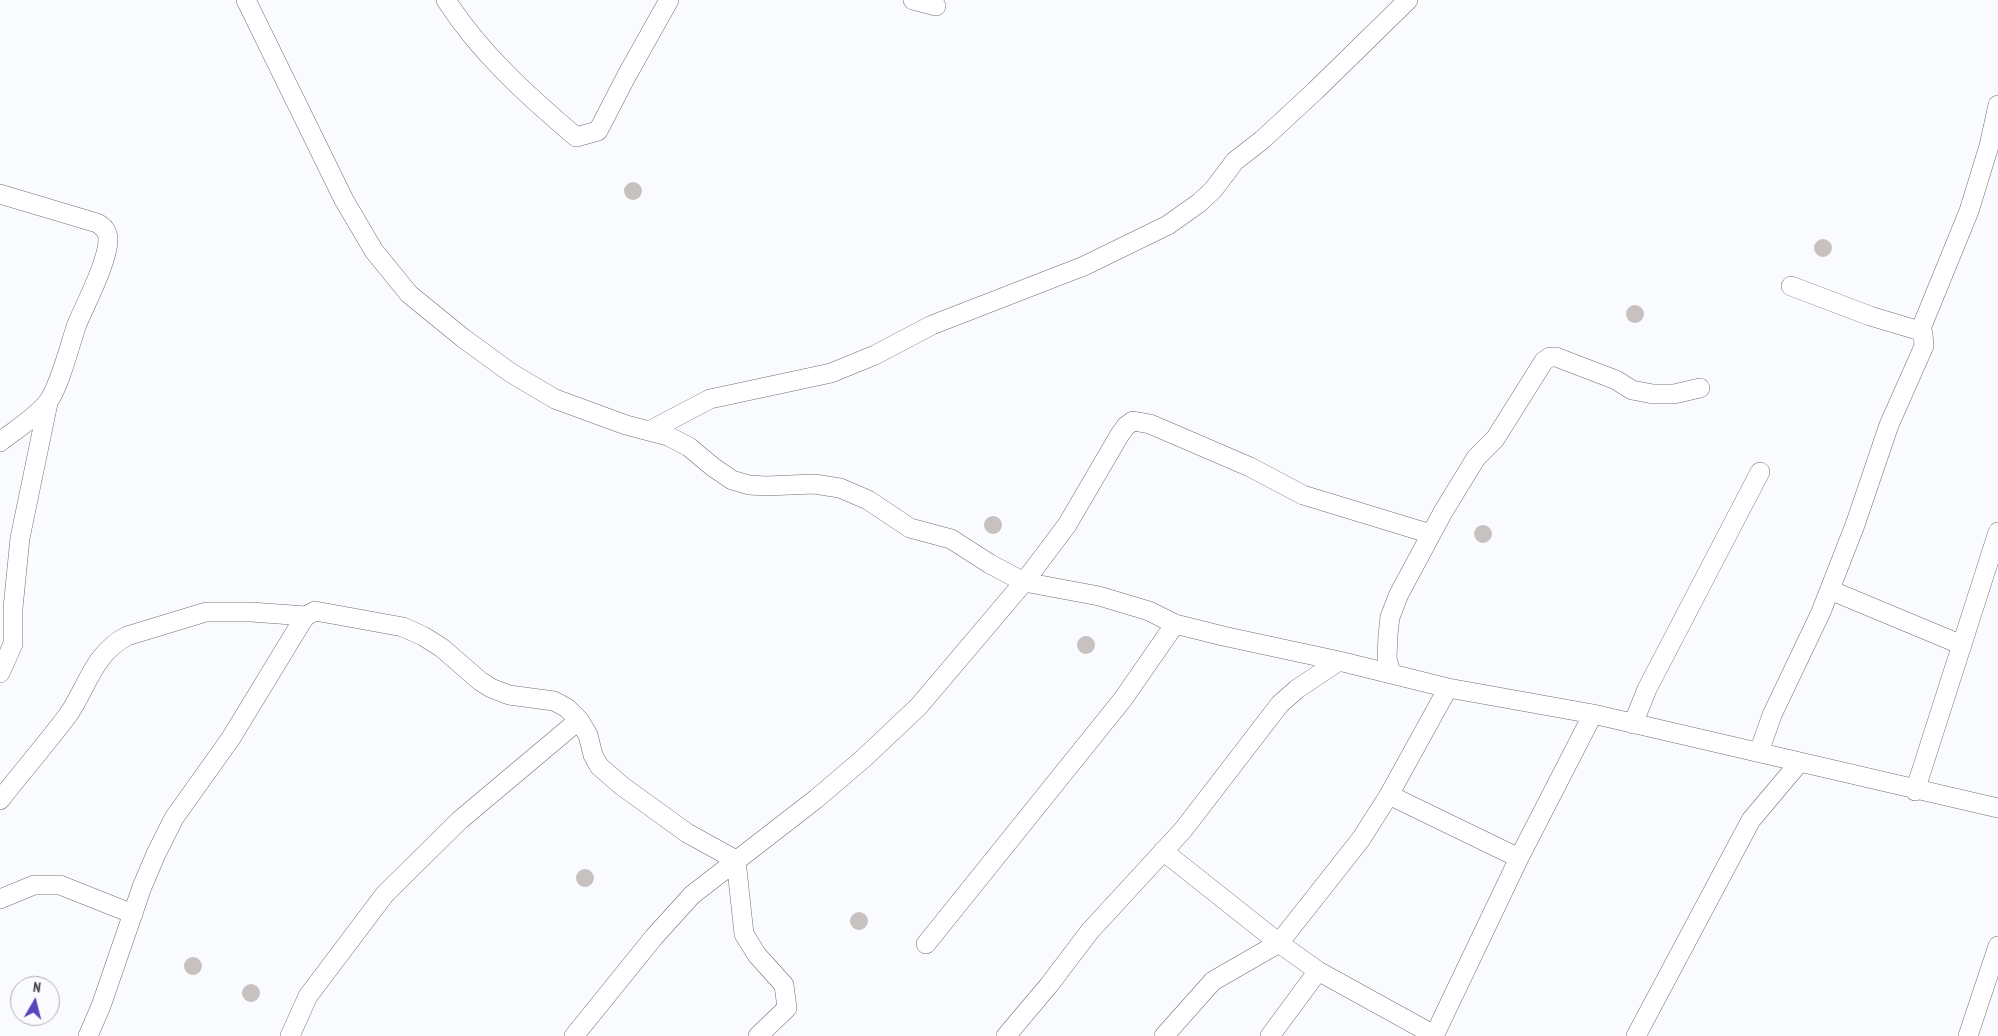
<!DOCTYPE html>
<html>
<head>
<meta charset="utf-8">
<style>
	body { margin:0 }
	#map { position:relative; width:1998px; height:1036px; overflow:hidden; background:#fafbfe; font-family:"PT Sans Narrow",sans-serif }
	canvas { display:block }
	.north { position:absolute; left:10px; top:976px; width:50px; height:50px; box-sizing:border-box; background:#fafbfe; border:1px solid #aeafb1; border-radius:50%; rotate:8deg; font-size:14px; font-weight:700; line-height:20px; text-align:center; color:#3c3d3e }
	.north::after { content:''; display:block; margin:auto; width:18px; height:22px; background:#5a44bc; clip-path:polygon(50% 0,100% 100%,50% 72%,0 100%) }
</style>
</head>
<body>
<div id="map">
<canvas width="1998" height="1036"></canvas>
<div class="north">N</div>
</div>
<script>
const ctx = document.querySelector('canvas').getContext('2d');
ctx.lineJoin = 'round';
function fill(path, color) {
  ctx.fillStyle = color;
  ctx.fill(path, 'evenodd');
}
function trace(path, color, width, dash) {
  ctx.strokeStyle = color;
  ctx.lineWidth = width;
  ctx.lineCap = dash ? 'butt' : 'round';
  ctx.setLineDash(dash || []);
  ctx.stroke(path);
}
const building = new Path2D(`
	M624 191a9 9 0 1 1 18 0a9 9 0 1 1-18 0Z
	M1814 248a9 9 0 1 1 18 0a9 9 0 1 1-18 0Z
	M1626 314a9 9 0 1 1 18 0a9 9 0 1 1-18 0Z
	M984 525a9 9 0 1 1 18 0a9 9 0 1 1-18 0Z
	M1474 534a9 9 0 1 1 18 0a9 9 0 1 1-18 0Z
	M1077 645a9 9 0 1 1 18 0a9 9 0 1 1-18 0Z
	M576 878a9 9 0 1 1 18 0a9 9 0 1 1-18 0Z
	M850 921a9 9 0 1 1 18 0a9 9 0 1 1-18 0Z
	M184 966a9 9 0 1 1 18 0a9 9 0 1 1-18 0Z
	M242 993a9 9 0 1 1 18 0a9 9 0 1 1-18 0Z`);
const street = new Path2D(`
	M246,0L344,200L374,251L409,294L463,338L511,373L555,399L626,425L668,436L689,447L713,467L732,480L749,485L766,486L814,484L840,488L868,500L910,528L951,539L990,564L1024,582L1099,596L1149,611L1175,624L1223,636L1339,661L1448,688L1593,714L1998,808
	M446,0C480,53 528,96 576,137L598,131L627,75L669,0
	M913,0L936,6
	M0,194L97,223C103,226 107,230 108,238C109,259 86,303 77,324C70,344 59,389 47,403C35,418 15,430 0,442
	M1920,331L1969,211L1989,146L1998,105
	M649,431L710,399L831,373L875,355L932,325L1084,266L1168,225L1199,203L1213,190L1235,161L1262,140L1315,91L1408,0
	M1830,590L1962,645
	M0,673L13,644V608L20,538L48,403
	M1391,674L1387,658L1388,635L1390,617L1399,594L1443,512L1476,458L1495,439L1544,361L1550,357H1556L1616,380L1632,390L1653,394H1674L1700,388
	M1633,724L1647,689L1760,472
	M1759,752L1772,715L1821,612L1855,525L1889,425L1924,346L1923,334L1917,330L1870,316L1791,286
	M1915,791L1998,532
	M1389,795L1519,858
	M0,800C22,772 46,744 68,715C88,686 93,654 127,636L206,612H251L306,616
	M1163,851L1279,943L1318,971L1434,1035
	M736,860L744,934L757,955L784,985L787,1008L758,1036
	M0,899L34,885H60L133,914
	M926,944L1123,699L1175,624
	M88,1036L101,1006L142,887L156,854L174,818L231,738L301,623L306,616L315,611L403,627L423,636L442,648L480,681L491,688L509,695L554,701L567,708L579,720L588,735L593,755L599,766L622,786L687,833L736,860
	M290,1036L308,996L385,894L460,820L579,720
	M574,1036L654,937L692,895L816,799L864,758L919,706L1024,582L1067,525L1119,436L1126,426L1133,421L1150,424L1250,467L1303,495L1431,534
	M1006,1036L1049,985L1090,931L1183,830L1280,704L1297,689L1339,661
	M1164,1036L1213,981L1279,943L1361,839L1389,795L1448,688
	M1270,1036L1318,971
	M1434,1036L1519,858L1593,714
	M1636,1036L1751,820L1799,763
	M1968,1036L1998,946`);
fill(building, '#c7c2bf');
trace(street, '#6d6f73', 20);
trace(street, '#fff', 19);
</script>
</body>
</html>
